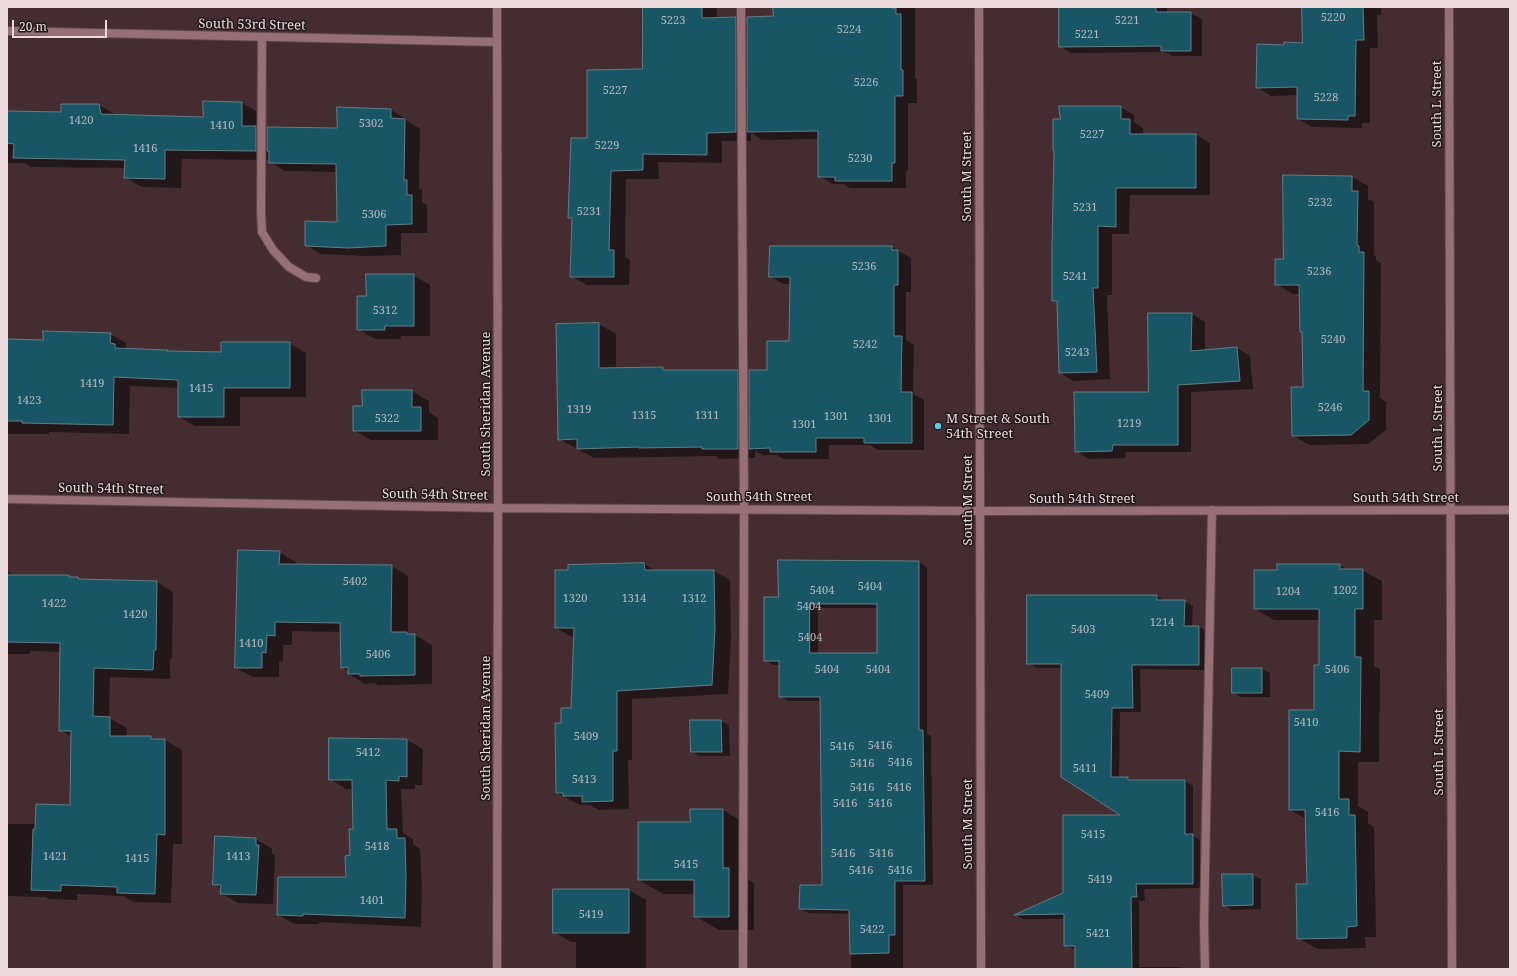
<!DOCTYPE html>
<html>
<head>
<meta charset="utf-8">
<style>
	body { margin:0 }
	#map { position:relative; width:1517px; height:976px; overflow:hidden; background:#442c30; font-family:"Noto Serif",serif }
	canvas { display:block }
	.frame { position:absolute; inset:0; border:8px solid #eadadc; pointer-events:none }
	.scale { position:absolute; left:12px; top:20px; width:95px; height:18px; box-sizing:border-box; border:2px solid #eadadc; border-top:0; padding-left:5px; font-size:12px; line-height:14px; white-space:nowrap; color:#eadadc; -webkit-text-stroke:3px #23181a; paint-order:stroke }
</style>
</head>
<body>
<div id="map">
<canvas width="1517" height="976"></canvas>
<div class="frame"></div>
<div class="scale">20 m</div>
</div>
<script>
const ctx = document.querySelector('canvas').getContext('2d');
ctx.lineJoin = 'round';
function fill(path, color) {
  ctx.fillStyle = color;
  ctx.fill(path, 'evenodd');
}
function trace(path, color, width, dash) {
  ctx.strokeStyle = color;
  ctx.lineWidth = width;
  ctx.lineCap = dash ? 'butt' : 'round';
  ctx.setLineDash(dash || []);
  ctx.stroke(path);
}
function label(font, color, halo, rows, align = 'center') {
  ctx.font = font + ' "Noto Serif",serif';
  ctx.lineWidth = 3;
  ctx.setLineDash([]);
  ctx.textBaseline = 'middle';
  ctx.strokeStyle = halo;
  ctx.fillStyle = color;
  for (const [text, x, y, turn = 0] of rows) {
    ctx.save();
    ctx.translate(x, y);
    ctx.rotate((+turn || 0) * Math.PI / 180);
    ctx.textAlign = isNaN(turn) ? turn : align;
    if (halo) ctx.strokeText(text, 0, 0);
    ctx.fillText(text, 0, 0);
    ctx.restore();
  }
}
const shadow = new Path2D(`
	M644,7H715L717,8V18H735L748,25L828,7H915V78L917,79V103H908V171H906V188H850L843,184H833L819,176V139L762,140L751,133V141H722V163L658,162L659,179H626L625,257L630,260L629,285H587L571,276L573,220L569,218L588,139L643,70Z
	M1060,7H1167V13H1190L1202,19V56H1173L1164,52L1071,53L1060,46Z
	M1303,7H1381V15H1377L1378,48H1370V123H1362V128L1312,127L1298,119V95L1271,96L1257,87L1285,46L1303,44Z
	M204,102L242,103L258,112V129L268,134L338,129L391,110L406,119V120L420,129L419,188L422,190V202L427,205V233H401V255L364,256L321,254L306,245L338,224L337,172L285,171L270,162V160L182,159L181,188L142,187L125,177V168L31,167L24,163H7V112L62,113L99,105L116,115L204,118Z
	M1120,107L1134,115V122L1143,128V135H1196L1210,143V195H1130L1129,234H1112V295H1107L1110,379L1073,381L1060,373L1058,303L1053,301Z
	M1352,177L1368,186V199L1374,202V255L1376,256V260L1381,263L1380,398L1386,402V430L1368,444L1310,445L1293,436L1304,388L1303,333L1300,294H1293L1276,284L1284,260Z
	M771,247H892L911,258V292H906V340L914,345L913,394L924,400V450H878L870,445H829V459H783L777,455H763L755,451V458L719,459L716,456L594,458L559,439L557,325L599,324L616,334V369L663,368L667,371H737L750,378L768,371L790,342L791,284H783L770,276Z
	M413,275L430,285V336H401V339H375L358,329L367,297Z
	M1192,314L1205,322V351L1237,348L1250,356L1253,389L1191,392V452H1126L1125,458L1089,459L1076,451L1149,393Z
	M110,334L126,343V350L167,351L170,352L222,353L289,343L306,353V397H240V426H195L179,417V388L130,386L129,434L49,432V434H7V340L44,341Z
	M412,391L429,401V412L438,418V440H371L354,430L363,407Z
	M279,552L296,562V565L391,566L408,576V633L415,635L432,645V684L378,685L375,683L365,684L349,674V671L342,667L341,632L292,631V645H283V662L279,661V677H253L236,668Z
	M919,562L927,567V734L931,736L933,885H903V969H851V914L808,913L800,908L823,886L821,701H788L780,696V665H773L765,660L780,598ZM818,608H878V654H818Z
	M644,564L657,571H714L730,580L731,639L728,694L632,699V760H628L629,809L599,810L590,805H580L557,793L562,724L572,709L574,637H572L556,628L569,571Z
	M1340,565L1349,570H1362L1382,581V620H1374V666L1380,669L1379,762H1358V806L1368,812V823L1374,827L1376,937H1365L1366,948L1318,949L1298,938L1308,885L1306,819L1290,810L1315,711L1320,666V620H1274L1255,609L1278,571Z
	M7,571L14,576H68L72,578H78L83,581L157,582L173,592L172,659H170V679L110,677L109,718L127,728L126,737H151L157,740H165L182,750V844H173L171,903L134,902L123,896L77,894V900L49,899L45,897L7,896V824H37L71,806L72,737L60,730L61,652L30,651V654H7Z
	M1157,596L1166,601H1184L1193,606L1192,626H1198L1207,631V670L1140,669L1141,712H1120L1119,778H1128L1132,781H1185L1193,786V836L1200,840V888L1144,889L1145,901H1139V967H1180L1184,969H1076V950L1065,945V919H1023L1016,915L1064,894L1124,816L1062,668H1037L1028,663Z
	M1233,669H1262L1270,673V697H1241L1233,692Z
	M721,721L729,725L730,756H700L692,752Z
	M407,740L423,749L422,785H415V789H401L403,833L413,839V844L420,849L422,887L421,927L319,922V924H294L278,915L347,878L354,830L353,789H346L330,779Z
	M723,810L747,825V879L754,883V930H719L695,916V894H663L639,880L691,823Z
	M256,839L272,849V854L275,855L273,904L238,903L221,893L222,889L214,884Z
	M1252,875L1261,879V909L1232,910L1224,905Z
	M629,890L646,900V969H576V942H571L554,932Z`);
const building = new Path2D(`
	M643,7H702V18L736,17V132L707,133V155L643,154V170L611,171L609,250H614V277H570L572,218H568L571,138H587V70L642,69Z
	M773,7H891V8H896V14H901V70H903V96H895V163H892V181H835V177H818V131L747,132V17L773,16Z
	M1059,7H1156V12H1191V51H1161V46L1059,47Z
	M1302,7H1363L1364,40H1356L1355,116H1348V120L1297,119V87L1256,88L1257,44L1284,45V42L1302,43Z
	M203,101L242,102V126H256V151L165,150V179L124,178L125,160L13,158L14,144L7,143V111L61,112V104H99L101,114L203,117Z
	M1059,106H1121V119H1130V134H1196V188H1116V227L1098,226V288H1093L1097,372L1059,373L1057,301H1052V244L1054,151H1053V119H1060Z
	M337,107L391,109V118L405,119L404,180H407V195H412V224L386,225V246L348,248L305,246V221L337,222L336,164L269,163V151H267V127L337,128Z
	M1283,175L1352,176V191H1358L1357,245L1359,246V252H1364L1363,391H1369V420L1351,435L1292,436L1291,387H1303L1302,332H1300L1299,285H1275V259H1283Z
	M770,246H892V250H898V285H894V336H902L901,392H912V443H864V438H816V452H770V448L749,449V370H767V341H789L790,277H769Z
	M366,274H414V326H385V330H357V296H366Z
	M1148,313H1192L1191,351L1237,347L1240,381L1178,385V445H1113L1112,451L1075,452L1074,392H1148Z
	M599,323V368L663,367V370H738V449H702V447L639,448V447L577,449V439L558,440L556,324Z
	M43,331L111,333L110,343L115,344V348L168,350L167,351L221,352V342H290V388H224V417H178V380L114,377L113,425L22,423V421H7V339L43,340Z
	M362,390H412V407H421V431H353V406H362Z
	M238,550L280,551L279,564L392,565L391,632H407V634H415V675L360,676V674H348V667L341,668L340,623L275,622V636L267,635L266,653L262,652V668H235Z
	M778,560L919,561V730H923L925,881H895V935H889V953L850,954L849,910L799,909L800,885H822L820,697H779V661H764V597H778ZM810,604H877V653H810Z
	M644,563L645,570H714L715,629L712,685L617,691V751H613V801L582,802V796H563V793H556L555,723H561V708H571L574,628H555V570H568V565Z
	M1277,564H1340V569H1363V609H1355V657H1361L1360,752L1339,751V799H1349V815H1355L1357,926L1347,927V938L1297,939L1296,884H1307L1305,810H1289V710H1314V665H1319V609H1254V570H1277Z
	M7,575H69V577H78V579L157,581L156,650H154L153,670L94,668L93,716L110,717V736H151V739H165V835L157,834L155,894L117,893V887L61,885V891L31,890L33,829H35L36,804L70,805L71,731H59L60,643L7,642Z
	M1027,595H1157V600H1185L1184,626H1199V665H1132L1133,708H1112L1111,777H1128V780H1185V834H1193V884H1136L1137,897H1131L1132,969H1075V946H1064V914L1014,915L1063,893V815H1120L1061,777V664H1027Z
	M1232,668H1262V693H1232Z
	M690,720H721L722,752H691Z
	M329,738L407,739V777L399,776V781L386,780L387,829H397V838H405L406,878L405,918L303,914V916L277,915L278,877H346L345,856L350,855L349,829H353L352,780H329Z
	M690,809H723V868H729V917H694V880H638V822H690Z
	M215,836L256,838V845H259L256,895L220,894L221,885H213Z
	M1222,874H1253V905L1223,906Z
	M553,889H629V933H553Z`);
const service = new Path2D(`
	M741,7L744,509L743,969
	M262,37L261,211L262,232L273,250L289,267L306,277L316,278
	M1205,969L1204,923L1212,510`);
const minor = new Path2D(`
	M497,7L498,508L497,969
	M1449,7L1452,969
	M7,31L497,42
	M7,499L498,508L980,511L1510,510`);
const tertiary = new Path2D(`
	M979,7L981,969`);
const markers = [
	[938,426,4,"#59c8e5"]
];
const numberNames = [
	["5220",1333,18],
	["5223",673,21],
	["5221",1127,21],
	["5224",849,30],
	["5221",1087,35],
	["5226",866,83],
	["5227",615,91],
	["5228",1326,98],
	["1420",81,121],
	["5302",371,124],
	["1410",222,126],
	["5227",1092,135],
	["5229",607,146],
	["1416",145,149],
	["5230",860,159],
	["5232",1320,203],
	["5231",1085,208],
	["5231",589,212],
	["5306",374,215],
	["5236",864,267],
	["5236",1319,272],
	["5241",1075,277],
	["5312",385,311],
	["5240",1333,340],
	["5242",865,345],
	["5243",1077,353],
	["1419",92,384],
	["1415",201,389],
	["1423",29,401],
	["5246",1330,408],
	["1319",579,410],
	["1315",644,416],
	["1311",707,416],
	["1301",836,417],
	["5322",387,419],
	["1301",880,419],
	["1219",1129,424],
	["1301",804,425],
	["5402",355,582],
	["5404",870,587],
	["5404",822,591],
	["1202",1345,591],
	["1204",1288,592],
	["1320",575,599],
	["1314",634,599],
	["1312",694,599],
	["1422",54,604],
	["5404",809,607],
	["1420",135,615],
	["1214",1162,623],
	["5403",1083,630],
	["5404",810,638],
	["1410",251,644],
	["5406",378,655],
	["5404",827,670],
	["5404",878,670],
	["5406",1337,670],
	["5409",1097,695],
	["5410",1306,723],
	["5409",586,737],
	["5416",880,746],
	["5416",842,747],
	["5412",368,753],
	["5416",900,763],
	["5416",862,764],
	["5411",1085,769],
	["5413",584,780],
	["5416",862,788],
	["5416",899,788],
	["5416",845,804],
	["5416",880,804],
	["5416",1327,813],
	["5415",1093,835],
	["5418",377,847],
	["5416",843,854],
	["5416",881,854],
	["1421",55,857],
	["1413",238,857],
	["1415",137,859],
	["5415",686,865],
	["5416",861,871],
	["5416",900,871],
	["5419",1100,880],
	["1401",372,901],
	["5419",591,915],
	["5422",872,930],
	["5421",1098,934]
];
const streetNames = [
	["South 53rd Street",252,25,1],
	["South L Street",1437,104,-90],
	["South M Street",967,176,-90],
	["South Sheridan Avenue",486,404,-90],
	["South L Street",1438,428,-90],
	["South 54th Street",111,489,1],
	["South 54th Street",435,495,1],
	["South 54th Street",759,497],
	["South 54th Street",1406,498],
	["South 54th Street",1082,499],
	["South M Street",968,500,-90],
	["South Sheridan Avenue",486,728,-90],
	["South L Street",1439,752,-90],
	["South M Street",968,824,-90]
];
const poiNames = [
	["M Street & South",946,419],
	["54th Street",946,434]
];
fill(shadow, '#0007');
fill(building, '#195665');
trace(building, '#607e86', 1);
trace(service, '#5f484c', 10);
trace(minor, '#5f484c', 10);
trace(tertiary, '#5f484c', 10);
trace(service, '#967075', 8);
trace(minor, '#967075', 8);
trace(tertiary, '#967075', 8);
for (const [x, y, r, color] of markers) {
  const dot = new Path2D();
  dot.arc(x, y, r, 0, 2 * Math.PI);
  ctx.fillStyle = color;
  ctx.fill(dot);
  trace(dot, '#23181a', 1.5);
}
label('11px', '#b6b9be', null, numberNames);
label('13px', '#eadadc', '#23181a', streetNames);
label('13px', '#eadadc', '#23181a', poiNames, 'left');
</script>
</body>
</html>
